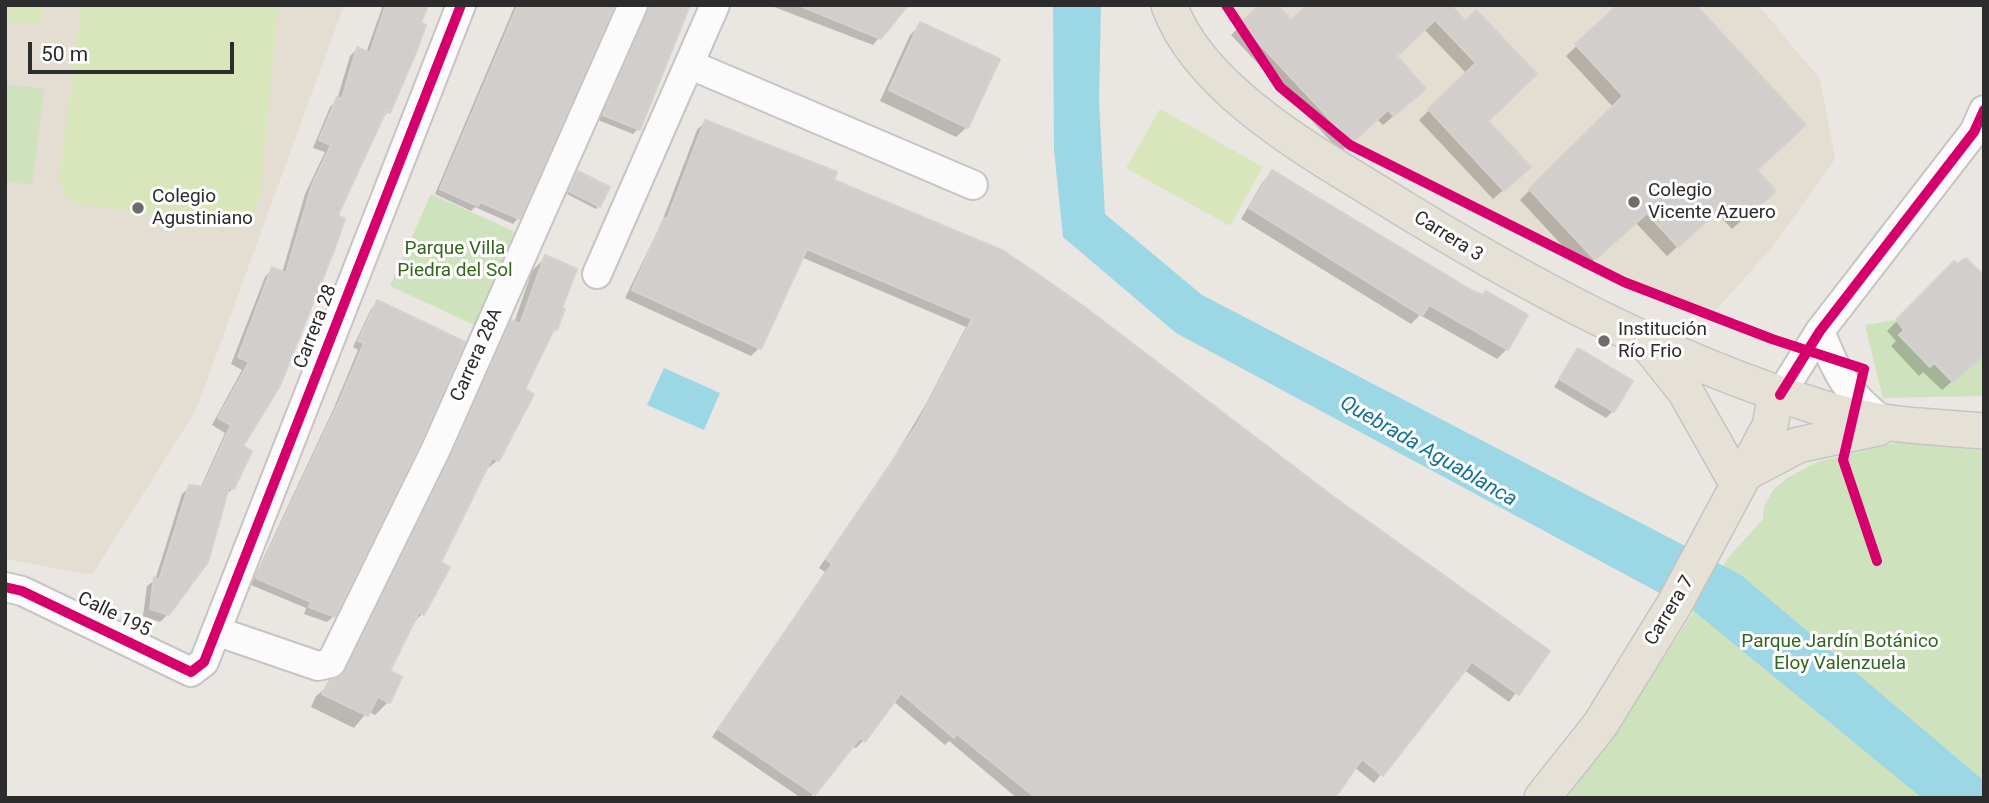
<!DOCTYPE html>
<html>
<head>
<meta charset="utf-8">
<style>
	body { margin:0 }
	#map { position:relative; width:1989px; height:803px; overflow:hidden; background:#eae6e2; font-family:Roboto,sans-serif }
	canvas { display:block }
	.frame { position:absolute; inset:0; border:7px solid #2c2c2c; pointer-events:none }
	.scale { position:absolute; left:28px; top:42px; width:206px; height:32px; box-sizing:border-box; border:4px solid #2c2c2c; border-top:0; padding-left:9px; font-size:21px; line-height:24px; white-space:nowrap; color:#2c2c2c; -webkit-text-stroke:5px #fff; paint-order:stroke }
</style>
</head>
<body>
<div id="map">
<canvas width="1989" height="803"></canvas>
<div class="frame"></div>
<div class="scale">50 m</div>
</div>
<script>
const ctx = document.querySelector('canvas').getContext('2d');
ctx.lineJoin = 'round';
function fill(path, color) {
  ctx.fillStyle = color;
  ctx.fill(path, 'evenodd');
}
function trace(path, color, width, dash) {
  ctx.strokeStyle = color;
  ctx.lineWidth = width;
  ctx.lineCap = dash ? 'butt' : 'round';
  ctx.setLineDash(dash || []);
  ctx.stroke(path);
}
function label(font, color, halo, rows, align = 'center') {
  ctx.font = font + ' Roboto,sans-serif';
  ctx.lineWidth = 6;
  ctx.setLineDash([]);
  ctx.textBaseline = 'middle';
  ctx.strokeStyle = halo;
  ctx.fillStyle = color;
  for (const [text, x, y, turn = 0] of rows) {
    ctx.save();
    ctx.translate(x, y);
    ctx.rotate((+turn || 0) * Math.PI / 180);
    ctx.textAlign = isNaN(turn) ? turn : align;
    if (halo) ctx.strokeText(text, 0, 0);
    ctx.fillText(text, 0, 0);
    ctx.restore();
  }
}
const education = new Path2D(`
	M5,5H344L196,410L92,575L5,559Z
	M1226,5H1758L1820,79L1835,159L1774,245L1711,316L1624,282L1350,145L1280,87Z`);
const green = new Path2D(`
	M5,84L44,89L32,185L5,181Z
	M431,194L520,234L479,327L390,286Z
	M1896,320L1904,330L1900,336L1930,367L1934,363L1953,382L1984,354V396L1883,398L1865,325Z
	M1900,442L1984,451V798H1567L1658,667L1728,558L1763,519L1764,506L1774,489L1787,478L1817,462Z`);
const pitch = new Path2D(`
	M9,5H44L42,24L7,23Z
	M81,5H278L260,194L252,216L231,225L74,203L64,193L59,179Z
	M1160,109L1263,167L1230,226L1126,168Z`);
const water = new Path2D(`
	M1053,5H1101L1099,103L1105,214L1202,295L1741,575L1984,781V798H1922L1695,612L1176,333L1063,237L1054,150Z
	M664,368L720,393L704,430L647,405Z`);
const shadow = new Path2D(`
	M383,5H426L388,112L381,119L335,215L240,446L233,488L225,496L168,614L160,622L143,616L147,586L155,580L182,494L190,487L200,489L225,433L212,425L242,370L231,364L265,277L272,269L282,273L305,194L325,152L313,148L330,107L337,100L350,56L357,49L366,53Z
	M515,5H613L518,218L513,224L475,207L471,211L435,194Z
	M642,5H687L638,129L633,134L598,120L644,18Z
	M769,5H905L873,45Z
	M1262,5L1291,22L1309,5L1465,23L1476,13L1486,121L1518,177L1493,199L1419,120L1467,74L1424,29L1395,56L1413,99L1383,125L1377,119L1341,152L1231,35Z
	M1620,5L1755,171L1763,201L1732,229L1716,212L1667,256L1635,222L1584,269L1520,200L1614,108L1566,56Z
	M921,24L967,127L956,137L880,101L910,35Z
	M705,122L831,181L1330,497L1548,651L1509,702L1464,670L1374,783L1354,767L1332,798H1017L949,741L945,745L893,701L863,741L856,748L851,746L814,793L810,798H801L712,737L825,572L819,568L887,469L926,404L966,327L801,257L759,348L751,356L625,298L661,224L697,130Z
	M578,173L599,205L596,209L567,194Z
	M1272,173L1507,349L1497,359L1420,315L1411,324L1241,219L1262,183Z
	M545,258L559,309L556,329L548,337L522,389L498,460L483,472L438,563L422,614L411,625L388,671V702L375,715L368,711L354,728L311,707L316,696L336,680L438,471L499,335L514,323L532,271Z
	M1954,264L1981,276L1984,274V354L1942,390L1923,372L1919,376L1891,346L1896,341L1887,331Z
	M378,302L334,616L327,622L304,614L306,608L251,585L333,410L358,350L353,347L371,309Z
	M1579,350L1613,411L1606,418L1554,387Z`);
const building = new Path2D(`
	M386,5H428L421,23L426,25L417,50L390,113L386,111L338,215L345,219L333,253L280,386L243,446L252,451L234,489L229,487L208,562L169,615L150,609L154,577L159,580L189,485L203,487L231,425L218,418L249,362L238,357L272,267L286,273L312,185L331,145L319,140L337,97L342,99L357,47L370,53Z
	M518,5H615L520,219L480,202L478,206L440,189Z
	M649,5H690L640,130L603,115Z
	M798,5H908L881,39Z
	M1260,5H1278L1291,20L1307,5H1451L1465,21L1476,10L1537,74L1488,121L1531,167L1504,191L1428,109L1476,63L1435,20L1397,56L1426,89L1394,116L1388,110L1352,143L1240,23Z
	M1618,5H1696L1806,125L1757,170L1776,191L1743,220L1727,203L1678,247L1647,213L1595,260L1529,189L1623,96L1575,44Z
	M920,22L1000,59L968,128L889,90Z
	M705,120L837,172L834,180L1004,251L1086,308L1331,495L1550,651L1519,695L1472,662L1383,776L1362,759L1335,798H1036L957,734L954,738L901,693L865,742L860,738L815,795L718,729L832,564L826,559L918,423L972,319L807,249L761,349L632,290L664,218L667,219Z
	M1272,170L1471,290L1483,295L1486,291L1528,315L1508,350L1429,305L1422,316L1249,208Z
	M578,171L610,187L600,207L569,191Z
	M545,255L577,269L562,308L565,309L557,330L554,329L525,389L534,394L499,461L492,458L441,562L450,567L424,615L419,612L390,671L402,677L390,703L378,697L368,716L322,694L329,681L341,676L346,670L451,456L511,320L520,324Z
	M1966,258L1984,276V355L1953,382L1934,363L1930,367L1899,335L1904,330L1896,320L1954,261L1957,264Z
	M377,300L465,342L421,442L335,617L309,607L311,602L256,578L339,402L364,343L358,341Z
	M1578,348L1633,381L1614,412L1559,379Z`);
const minor = new Path2D(`
	M691,65L973,185
	M597,274L715,5
	M1820,331C1836,372 1848,396 1885,422
	M1780,395L1820,331L1974,132L1984,110
	M5,587L22,591L191,672L204,662L461,5
	M216,631L318,666L331,663L436,449L633,5`);
const major = new Path2D(`
	M1169,5C1199,89 1311,152 1383,196C1523,283 1664,359 1822,408C1879,426 1926,426 1984,431
	M1645,341L1685,391L1732,474
	M1747,472L1798,445L1878,428
	M1542,798L1600,725L1674,605L1770,426L1773,410L1780,395`);
const cycleway = new Path2D(`
	M1226,5L1280,87L1350,145L1624,282L1772,339L1864,369L1843,460L1877,561
	M1780,395L1820,331L1974,132L1984,110
	M5,587L22,591L191,672L204,662L461,5`);
const markers = [
	[1634,202,7,"#6e6d6c"],
	[138,208,7,"#6e6d6c"],
	[1604,341,7,"#6e6d6c"]
];
const poiNames = [
	["Colegio",1648,191],
	["Vicente Azuero",1648,213],
	["Colegio",152,197],
	["Agustiniano",152,219],
	["Institución",1618,330],
	["Río Frio",1618,352]
];
const streetNames = [
	["Carrera 3",1448,237,32],
	["Carrera 28",316,327,-69],
	["Carrera 28A",477,355,-66],
	["Carrera 7",1670,611,-59],
	["Calle 195",114,615,26]
];
const parkNames = [
	["Parque Villa",455,249],
	["Piedra del Sol",455,271],
	["Parque Jardín Botánico",1840,642],
	["Eloy Valenzuela",1840,664]
];
const waterNames = [
	["Quebrada Aguablanca",1428,452,30]
];
fill(education, '#e4ddd1');
fill(green, '#cfe2be');
fill(pitch, '#d9e6bc');
fill(water, '#9cd7e6');
fill(shadow, '#0003');
fill(building, '#d1cecc');
trace(building, '#d5d2ce', 2);
trace(minor, '#c6c4c4', 32);
trace(major, '#c6c4c2', 38);
trace(minor, '#fcfbfb', 28);
trace(major, '#e6e1d6', 35);
trace(cycleway, '#d6006c', 10);
for (const [x, y, r, color] of markers) {
  const dot = new Path2D();
  dot.arc(x, y, r, 0, 2 * Math.PI);
  ctx.fillStyle = color;
  ctx.fill(dot);
  trace(dot, '#fff', 2.5);
}
label('19px', '#2c2c2c', '#fff', poiNames, 'left');
label('19px', '#2c2c2c', '#fff', streetNames);
label('19px', '#32661f', '#fff', parkNames);
label('italic 21px', '#167296', '#fff', waterNames);
</script>
</body>
</html>
